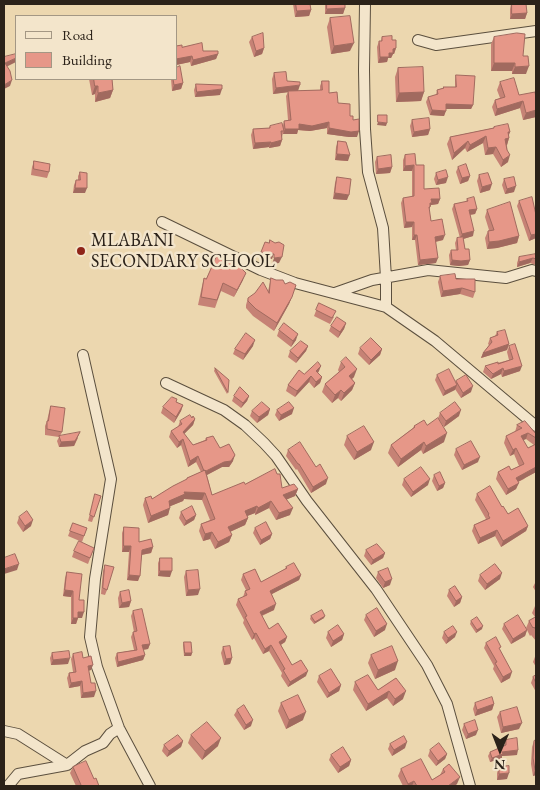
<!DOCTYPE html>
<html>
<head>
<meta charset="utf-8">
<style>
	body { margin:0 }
	#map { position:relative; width:540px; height:790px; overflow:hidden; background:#ecd7af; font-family:"EB Garamond",serif }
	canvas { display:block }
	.frame { position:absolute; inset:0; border:5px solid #2b2219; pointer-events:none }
	.legend { position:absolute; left:15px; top:15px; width:162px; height:65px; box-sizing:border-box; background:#f3e5cb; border:1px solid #a39784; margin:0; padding:6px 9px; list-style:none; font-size:15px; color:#2b2219 }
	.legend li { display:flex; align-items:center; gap:10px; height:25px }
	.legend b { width:25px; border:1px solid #a39784 }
	.north { position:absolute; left:475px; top:725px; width:50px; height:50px; -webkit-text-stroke:4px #f3e5cb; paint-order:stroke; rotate:181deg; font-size:14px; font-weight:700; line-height:20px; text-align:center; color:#2b2219 }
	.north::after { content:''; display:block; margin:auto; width:18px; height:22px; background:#2b2219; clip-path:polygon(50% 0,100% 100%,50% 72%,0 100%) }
</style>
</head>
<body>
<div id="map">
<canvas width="540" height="790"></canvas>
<div class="frame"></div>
<ul class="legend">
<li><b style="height:6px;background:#f3e5cb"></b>Road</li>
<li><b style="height:14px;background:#e69788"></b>Building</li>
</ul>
<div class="north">N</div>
</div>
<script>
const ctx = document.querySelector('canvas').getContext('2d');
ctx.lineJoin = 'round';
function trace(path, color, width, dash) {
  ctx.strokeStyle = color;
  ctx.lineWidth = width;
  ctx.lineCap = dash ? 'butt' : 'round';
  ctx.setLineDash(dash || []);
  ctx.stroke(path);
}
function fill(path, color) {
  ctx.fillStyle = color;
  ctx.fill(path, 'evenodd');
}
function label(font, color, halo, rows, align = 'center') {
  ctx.font = font + ' "EB Garamond",serif';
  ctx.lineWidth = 5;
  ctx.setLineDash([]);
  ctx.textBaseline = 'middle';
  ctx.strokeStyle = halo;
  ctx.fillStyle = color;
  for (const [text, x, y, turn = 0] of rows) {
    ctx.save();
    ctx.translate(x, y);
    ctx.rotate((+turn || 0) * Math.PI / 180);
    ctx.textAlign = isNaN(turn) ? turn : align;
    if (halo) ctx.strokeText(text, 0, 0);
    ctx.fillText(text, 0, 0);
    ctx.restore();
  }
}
const minor = new Path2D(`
	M365,4L364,70L365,129L368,172L383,228L386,278V307
	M418,40L436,45L536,31
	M162,222L261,270L295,283L386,307L435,341L536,426
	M335,293L372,280L428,270L506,278L532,270L536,271
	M83,355L111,479L95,579L90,637L97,667L119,728L150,786
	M166,383L224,410L245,425L264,443L276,456L307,501L376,589L427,665L447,704L470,786
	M4,731L18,734L67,765L85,751L103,743L110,734L119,728
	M8,786L18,774L67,765`);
const wall = new Path2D(`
	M293,4H310L311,10L309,16L295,17Z
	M325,4H345V8L343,14H325Z
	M511,4H526L527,13L525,19H510V9Z
	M330,18L350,51L331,54L327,27Z
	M252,37L264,48L262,54L254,57L249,42Z
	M382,37L392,40L396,48L394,54H393L391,58H388L387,62L378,63L377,47L379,41H381Z
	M494,37L523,56L526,74H512V71H491V44Z
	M176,46L182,47L218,54L216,59L191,66L190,62L176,65Z
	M398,68L424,92L421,101L396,102L395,77Z
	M274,73L287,81L298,91L320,90V86L322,81L329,93L353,120L357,137H349L327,134V128L310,131L298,130L297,134H283V133L282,137V140L280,146L269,148V147L253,149L251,135L253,129L269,128L270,126L283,125L284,121L288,120L286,96L288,92L273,94L272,79Z
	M456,75L473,105L471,109H446L444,116L430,115L426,102L428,97L436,95L437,90L443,88V87H455V80Z
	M89,79H112L113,90L110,98L95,102V94L92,95Z
	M171,79H176L183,83L181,89L172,91Z
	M500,82L519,95L536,117L523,120L520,108L495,116L492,107L495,100L500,98L497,90Z
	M196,84L220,95L195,97L194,90Z
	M412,120L430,129L428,135L412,137L410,126Z
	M494,127L510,132L509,135V138L507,145L508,162L501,167L493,154L485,155L483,143L467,152L465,148L452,160L447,144L450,137L493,128Z
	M338,141L348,161L335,160L336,147Z
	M405,155L416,165L424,189L440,199L438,204L431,205L429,209L431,221L443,240L436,242V263L418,265L415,240H412V227L404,228L401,203L403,198L412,197V171H403V160Z
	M377,157L392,167L390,173L376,174L375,162Z
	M34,161L49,172L47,178L31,175L32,167Z
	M458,167L470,176L468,181L460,184L456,172Z
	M80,172L85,193H73L74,185L76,180H78V176Z
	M436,173L446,183L436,185L434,179Z
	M479,175L490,190L480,193L477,181Z
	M337,177L347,200L333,199L335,183Z
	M504,179L514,192L505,194L502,185Z
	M467,199L477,209L475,214L470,215L473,236L463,239L465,249L470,260L468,265L459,266L450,265L449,255L451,250H456L455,243L457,238H460L452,209L454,204L466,202Z
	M519,201L536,238L529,241L517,206Z
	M487,210L519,236L517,243L497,248L487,249L485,238L488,231L489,230L485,217Z
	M536,251V265L530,263L517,267V263L519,257L534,255Z
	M221,259L230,262L241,268L243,280L234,297L221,291L215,308L198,305L202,286L204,278L206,279Z
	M440,276L456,279L475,292L473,298L460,294L441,297L438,282Z
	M271,278L285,284L296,285L289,304L274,331L253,316L246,308V305L248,298L268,291Z
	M319,303L334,317L330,324L314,316Z
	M346,323L344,329L338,338L329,331L331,326Z
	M279,330L296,340L291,347L277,336Z
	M497,332L509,344L507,350L481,358L483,353L489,345L488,344L490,338L495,336Z
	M253,346L243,360L233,354L235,349Z
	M308,346L306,351L296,363L288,357L290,351Z
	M509,346L520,371L502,377L501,374L491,379L483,372L485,366L509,360L507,352Z
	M360,348L382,349L380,355L369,365L358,354Z
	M341,362L354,377L352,379L355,383L352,390L341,401L338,398L332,403L322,392L325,384L339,372L338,370Z
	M215,368L228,392L227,394L214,371Z
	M319,371L318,373L322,377L320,383L314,388L309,382L295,397L286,391L288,385L304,374Z
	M437,375L456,383V381L471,392L461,398L455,389L443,396L435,380Z
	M234,396H249L247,401L241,408L232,401Z
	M176,402L183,405L181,411L174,423L161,413L163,407Z
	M51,406L62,432L60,436L78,438L74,446L59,447L57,441L59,437L45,435V426L47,421L49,412Z
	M270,409L268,415L257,423L250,416L252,411Z
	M277,410L292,414L279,421L275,415Z
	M440,413L459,416L444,427L438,418Z
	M192,418L195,419L193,425L184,434L193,445L205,440L206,438L233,461L229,467H222L207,475L212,495L245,484L282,488L298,489L295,496L287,499L290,515L276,520L269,508L255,515V513L247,516L248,518L245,525L230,532L232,535L229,542L215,549L210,539L203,541L199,531L201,524L210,520L202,500L184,499L183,501L170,506L168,515L148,523L143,505L145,498L152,499L187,480V478L201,472L196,462L188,467L181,445L177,448L169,437L171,431L178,427L180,421Z
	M427,425L444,442L423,454L421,450L398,467L388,453L391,445L413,428L414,426Z
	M517,425L536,434V472L525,478L524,479L518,482L516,489L506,495L496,479L498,472L511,470L519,466L514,454L510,456L504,443L506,436L515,432ZM526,439L534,445L528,448L523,440Z
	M347,436L371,450L354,460L344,445Z
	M456,449L478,462L462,470L454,455Z
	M288,450L326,484L311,493L297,469L296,470L286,456Z
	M434,475L445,483L443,488L437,491L432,481Z
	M404,479L428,485L411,497L402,485Z
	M95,494L101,496L92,522L88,521Z
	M477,494L502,507L508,514L528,526L526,531L501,547L495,536L478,544L472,531L474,525L486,519L475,500Z
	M181,512L196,515L194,520L184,526L179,518Z
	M19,517L31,526L23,532L17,523Z
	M73,523L87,528L82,542L68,536Z
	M124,527L139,542L153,547L151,553L142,555L138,581L127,580L129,552H122V533Z
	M255,528L272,534L270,539L260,545L253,533Z
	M94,548L88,564L72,557L74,551Z
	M366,550L385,553L383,558L371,565L364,556Z
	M160,558L170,577L158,576V563Z
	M105,565L107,590L105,595L101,594L103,571Z
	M286,567L301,575L299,580L272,594L274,610L262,616L269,629L287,637L285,642L281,645L292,665L306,676L288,687L281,676L282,673L269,651L263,654L254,638L252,640L243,623L244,620L236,605L238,599L243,597L245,591L246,590L241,580L243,574L261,582L285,569Z
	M186,571L198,595L186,596L184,577Z
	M67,572L79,600L82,618H78L76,624H71V597L63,596L65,578Z
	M378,572L390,585L383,588L376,578Z
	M480,575L500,579L485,590L478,581Z
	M536,581V592L533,587Z
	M449,590L462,597L460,603L454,607L447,596Z
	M120,592L131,601L129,607L119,608L118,598Z
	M536,605V641L531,635L530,636L526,628L529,621L535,617L532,613L535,606Z
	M133,611L150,644L148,649L143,650L145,655L143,660L117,667L115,658L117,653L134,650L131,637L133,632H134L131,616Z
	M366,615L385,630L374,637L364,620Z
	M311,616L324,618L314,624L310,619Z
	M471,621L482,629L476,633L470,624Z
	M504,624L527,630L525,636L511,644L502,629Z
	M328,632L344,634L342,640L331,647L326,638Z
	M444,632L455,637L446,644L442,638Z
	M184,642L192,653L191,656H184L183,645Z
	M486,643L500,650L510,678L501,683L493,669L494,666L484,648Z
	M223,647L232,658L230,664L224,665L221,653Z
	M52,653L68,664L51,665L50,658Z
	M73,654L83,658L91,670L88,671L94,697L81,698L80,686L69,688L67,678L69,673L73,672L71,659Z
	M536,654V667L533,662Z
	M371,655L395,670L375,679L368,663Z
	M536,675V692L531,683L533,677Z
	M319,676L341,685L339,691L327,698L317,682Z
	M396,678L403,699L393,706L387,698L366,711L353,690L355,682L378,690Z
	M281,703L303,720L286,729L278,711Z
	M475,703L494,704L492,710L475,716L473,709Z
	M237,710L251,726L244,730L234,715Z
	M500,712L519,729L501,733L497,717Z
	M464,724L476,735L466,739L462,730Z
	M191,735L218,746L202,760L188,743Z
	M506,740L517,755L502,756V758L490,762L488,756L490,752L504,746Z
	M536,740V775L533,776L531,764L532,747L534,741Z
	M183,741L181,747L167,757L162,751L164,745Z
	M390,744L405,748L392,756L388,749Z
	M430,750L447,754L445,759L436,766L428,756Z
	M331,755L351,760L349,766L338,773L329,760Z
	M73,767L94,779L99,786H76L70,773Z
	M499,767L507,779L497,780V773Z
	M401,769L432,780L440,775L443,769L457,784L454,786H403L398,776Z`);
const shadedWall = new Path2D(`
	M345,8L343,14H325L327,9Z
	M311,10L309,16L295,17L297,11Z
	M527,13L525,19H510L512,14Z
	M354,43L350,51L331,54L334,46Z
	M264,48L262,54L254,57L256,51Z
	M396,48L394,54H393L391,58H388L387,62L378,63L380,57L389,53L393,49Z
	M218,54L216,59L191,66L193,60Z
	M192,56L190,62L176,65V59Z
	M16,58V62L4,68L5,63Z
	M494,63H515L512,71H491Z
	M529,66L526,74H512L515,67Z
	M12,80L10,86L4,89V85Z
	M183,83L181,89L172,91L174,85Z
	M300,85L298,91L273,94L276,88Z
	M95,86H98L95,94L92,95Z
	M222,89L220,95L195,97L197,92Z
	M113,90L110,98L95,102L98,93Z
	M424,92L421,101L396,102L399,93Z
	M523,101L520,108L495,116L497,109Z
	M446,104L473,105L471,109H445Z
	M432,110L446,111L444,116L430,115Z
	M536,110V117L523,120L526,113Z
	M329,122L327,128L310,131L298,130L297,134H283L285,129L299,124Z
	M378,122L387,123L386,126L377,125Z
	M329,128L359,131L357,137H349L327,134Z
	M430,129L428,135L412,137L414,132Z
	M508,132H510L507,138H509L507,145L503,146Z
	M486,136L483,143L467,152L470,145Z
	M282,140L280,146L269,148L271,143Z
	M468,141L465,148L452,160L454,153Z
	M271,142L269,147L253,149L255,143Z
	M496,147L493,154L485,155L488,148Z
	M337,154L350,155L348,161L335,160Z
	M510,155L508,162L501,167L503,160Z
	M414,165L412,171H403L405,166Z
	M392,167L390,173L376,174L378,169Z
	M470,176L468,181L460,184L462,178Z
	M448,177L446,183L436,185L438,180Z
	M492,184L490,190L480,193L482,187Z
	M516,186L514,192L505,194L507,189Z
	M75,188H87L85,193H73Z
	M335,193L349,195L347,200L333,199Z
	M431,199H440L438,204L431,205L428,212H427Z
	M477,209L475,214L467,215L469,210Z
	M406,222H414L412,227L404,228Z
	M474,231L473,236L460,240L462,234Z
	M536,234V238L529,241L531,235Z
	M414,235H417L415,240H412Z
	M445,235L443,240L433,242L435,237Z
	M519,236L517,243L497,248L487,249L489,242Z
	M261,252L274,254L272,259L259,257Z
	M282,257L279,263L272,264L274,258Z
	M438,258L436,263L418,265L420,260Z
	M533,258L530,263L517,267L519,262Z
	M452,260H470L468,265L459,266L450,265Z
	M246,273L243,280L234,297L237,290Z
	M462,288L460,294L441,297L443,291Z
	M292,297L289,304L274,331L277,323Z
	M346,323L344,329L338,338L340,332Z
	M298,334L296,340L291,347L293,341Z
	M255,340L253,346L243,360L245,354Z
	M509,344L507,350L481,358L483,353Z
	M308,346L306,351L296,363L298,358Z
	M382,349L380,355L369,365L371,360Z
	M321,366L319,371L314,377L316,371Z
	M522,366L520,371L502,377L504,371Z
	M503,368L501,374L491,379L493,374Z
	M357,369L354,377L346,384L349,376Z
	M311,376L309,382L295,397L297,391Z
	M322,377L320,383L314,388L316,382Z
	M355,383L352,390L341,401L344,393Z
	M457,385L455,390L443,396L445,391Z
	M473,386L471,392L461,398L463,393Z
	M341,390L338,398L332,403L335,395Z
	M249,396L247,401L241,408L243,403Z
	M183,405L181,411L174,423L176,417Z
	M294,408L292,414L279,421L281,415Z
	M270,409L268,415L257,423L259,417Z
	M461,410L459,416L444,427L446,421Z
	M195,419L193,425L181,437L183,432Z
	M80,432L74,446L59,447L61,442Z
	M447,433L444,442L423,454L426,446Z
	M528,433L526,439L519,442L521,436Z
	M183,439L181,445L177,448L179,442Z
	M374,442L371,450L354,460L357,452Z
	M424,442L421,450L398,467L401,459Z
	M516,448L514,454L510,456L513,450Z
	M235,455L233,461L229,467H222L203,477L205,472Z
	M198,456L196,462L188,467L190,461Z
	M480,457L478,462L462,470L464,465Z
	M536,467V472L514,484L516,478Z
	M328,478L326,484L311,493L313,487Z
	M430,479L428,485L411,497L413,492Z
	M445,483L443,488L437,491L439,486Z
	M519,483L516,489L506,495L508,489Z
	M298,489L295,496L281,502L283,495Z
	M184,492L205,493L202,500L184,499L183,501L166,508L169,501Z
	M271,501L269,508L255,515L258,508Z
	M257,506L255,513L242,518L245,511Z
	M170,508L168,515L148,523L151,516Z
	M293,508L290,515L276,520L279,513Z
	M196,515L194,520L184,526L186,521Z
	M248,518L245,525L225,534L228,527Z
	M33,520L31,526L23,532L25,526Z
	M528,526L526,531L501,547L503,541Z
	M497,530L495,536L478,544L480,538Z
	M212,532L210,539L203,541L205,534Z
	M272,534L270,539L260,545L261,540Z
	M232,535L229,542L215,549L218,542Z
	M124,546H131L129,552H122Z
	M153,547L151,553L140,555L142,550Z
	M385,553L383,558L371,565L373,560Z
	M19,564L17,570L4,574V569Z
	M160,571H172L170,577L158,576Z
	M502,573L500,579L485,590L487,584Z
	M129,575L140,576L138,581L127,580Z
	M301,575L299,580L268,596L270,591Z
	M392,579L390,585L383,588L385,582Z
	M200,589L198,595L186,596L188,590Z
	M65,590L73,591L71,597L63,596Z
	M462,597L460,603L454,607L456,601Z
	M131,601L129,607L119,608L122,603Z
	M276,604L274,610L258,617L260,612Z
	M78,612H84L82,618H76Z
	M325,616L324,618L314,624L315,622Z
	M73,618H78L76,624H71Z
	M387,624L385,630L374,637L376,631Z
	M483,626L482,629L476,633L477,630Z
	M527,630L525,636L511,644L513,639Z
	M457,632L455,637L446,644L448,638Z
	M256,633L254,638L252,640L254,634Z
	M344,634L342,640L331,647L333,641Z
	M287,637L285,642L277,647L279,642Z
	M150,644L148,649L140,650L142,645Z
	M271,645L269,651L263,654L265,649Z
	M185,653H192L191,656H184Z
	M145,655L143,660L117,667L118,662Z
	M70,658L68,664L51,665L53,660Z
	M232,658L230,664L224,665L226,659Z
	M398,661L395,670L375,679L378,670Z
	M93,665L91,670L86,671L88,666Z
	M308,671L306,676L288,687L290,682Z
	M512,672L510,678L501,683L503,677Z
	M82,681L80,686L69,688L71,683Z
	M341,685L339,691L327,698L329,693Z
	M96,691L94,697L81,698L83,693Z
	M389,691L387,698L366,711L368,704Z
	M406,691L403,699L393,706L395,699Z
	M494,704L492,710L475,716L477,710Z
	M306,712L303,720L286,729L289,720Z
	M253,720L251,726L244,730L246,725Z
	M522,723L519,729L501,733L503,727Z
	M478,730L476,735L466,739L468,734Z
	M221,738L218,746L202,760L205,751Z
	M183,741L181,747L167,757L169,751Z
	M407,742L405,748L392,756L394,750Z
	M518,750L517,755L502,756V758L490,762L492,758L502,752Z
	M447,754L445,759L436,766L438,761Z
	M351,760L349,766L338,773L340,767Z
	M535,770H536V775L533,776Z
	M509,773L507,779L497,780L499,774Z
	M460,777L457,784L454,786H448Z
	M414,781L412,786H407L408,784Z`);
const building = new Path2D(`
	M296,4H310L311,10L297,11Z
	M327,4H345V8L327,9Z
	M512,4H526L527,13L512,14Z
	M350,16L354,43L334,46L330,18Z
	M263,33L264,48L256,51L252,37Z
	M517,33L525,34L523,56H528L529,66L515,67V63H494V37Z
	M392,36V40H396V48L393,49V53H389V57H380L379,41H382V37Z
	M202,43L203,51H218V54L193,60L192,56L176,59V46L182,45V47Z
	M16,54V58L5,63L10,71L12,80L4,85V57Z
	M180,66L183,83L174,85L173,79H176V68Z
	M423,67L424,92L399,93L398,68Z
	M286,72L287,81L300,82V85L276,88L274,73Z
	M456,75L475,76L473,105L446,104V111L432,110L428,97L438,94L437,90L444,88L443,87H456Z
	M514,78L519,95L535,92L536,98V110L526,113L523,101L497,109L495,100L505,97L500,82Z
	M94,79H112L113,90L98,93V86H95Z
	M322,81H329V93L337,92L338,103L350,104V116H353V120L359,119V131L351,132L329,128V122L312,126L299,124V129H285L284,121L291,120L288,91L322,90Z
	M196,84L222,85V89L197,92Z
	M378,115H387V123L378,122Z
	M429,118L430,129L414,132L412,120Z
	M282,123L284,131H281L282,140L271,143V142L255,143L253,129L270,128V126Z
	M508,124L510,132H508L509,138L505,139L507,150L510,155L503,160L496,147L488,148L486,136L470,145L468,141L454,153L450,137L494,128V127Z
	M338,141L346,142L350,155L337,154Z
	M415,154L416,165H424V189L439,188L440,199H431L432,203H430V207H429L431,221L442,219L445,235L435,237L438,258L420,260L417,235H414V222H406L403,198L414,196V165L405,166V155Z
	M391,155L392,167L378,169L377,157Z
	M34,161L50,164L49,172L34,169Z
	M466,164L470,176L462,178L458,167Z
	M446,170L448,177L438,180L436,173Z
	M80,172L87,173V188H75L76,180H80Z
	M488,173L492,184L482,187L479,175Z
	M337,177L351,179L349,195L335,193Z
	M514,177L516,186L507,189L504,179Z
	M474,197L477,209L469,210L474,231L462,234L454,204L468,201L467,199Z
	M532,197L536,215V234L531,235L519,201Z
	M510,202L519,236L499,241L489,242L488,231L494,230L487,210Z
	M463,237L465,249H469L470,260L461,261L452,260L451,250H458L457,238Z
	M270,240L275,243L279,242L284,245L282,257L274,258V254L261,252L265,242L269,243Z
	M536,254V259L533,258L519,262V257Z
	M217,256L221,259H229L230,262L241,265V268L246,273L237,290L223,283L217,300L201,297L204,278L206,279Z
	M455,274L456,279H475V292L462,288L443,291L440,276Z
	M271,278L276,280H283L285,284L290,282L296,285L292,297L277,323L256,309L248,301V298L255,293L263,282L269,293Z
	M319,303L336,311L332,318L316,310Z
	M337,317L346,323L340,332L331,326Z
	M284,323L298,334L293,341L279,330Z
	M505,330L509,344L483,353L492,342L490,338L498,335L497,332Z
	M246,333L255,340L245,354L235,349Z
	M371,338L382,349L371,360L360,348Z
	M301,341L308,346L298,358L290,351Z
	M515,344L522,366L504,371L503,368L493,374L485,366L498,362V364L513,359L509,346Z
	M346,357L357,369L349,376L355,383L344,393L341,390L335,395L325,384L345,367L341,362Z
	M318,362L321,366L316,371L322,377L316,382L311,376L297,391L288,385L299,370L304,374Z
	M215,368L229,380L228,392Z
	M449,369L457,385L445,391L437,375Z
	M466,375L473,386L463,393L456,381Z
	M240,387L249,396L243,403L234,396Z
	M172,397L177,399L176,402L183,405L176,417L163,407Z
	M262,402L270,409L259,417L252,411Z
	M289,402L294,408L281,415L277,410Z
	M455,402L461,410L446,421L440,413Z
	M51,406L65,408L62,432L47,429V421H48Z
	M190,415L192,418L193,416L195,419L183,432L193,445L207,440L206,438L213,436L220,448L229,444L235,455L231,461L224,462L206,471L205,470L204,471L198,456L190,461L183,439L179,442L171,431L182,424L180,421Z
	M438,418L447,433L426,446L424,442L401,459L391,445L415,427L414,426L424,420L427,425Z
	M525,421L536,434V438L528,433L521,436L528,448L536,444V467L516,478L519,483L508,489L498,472L509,466L511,470L524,464L516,448L513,450L506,436L522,428L517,425Z
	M364,426L374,442L357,452L347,436Z
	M80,432L75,441L61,442L59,436Z
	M471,441L480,457L464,465L456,449Z
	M300,442L316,467L320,464L328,478L313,487L299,464H298L288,450Z
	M421,467L430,479L413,492L404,479Z
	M275,469L277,474H280L282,488L294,484L298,489L283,495L293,508L279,513L271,501L258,508L257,506L245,511L248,518L228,527L232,535L218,542L212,532L205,534L201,524L215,519L205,493L184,492L185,494L169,501L170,508L151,516L145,498L151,496L152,499L173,486L187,479V478L205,470L212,495L244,482L245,484Z
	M440,472L445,483L439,486L434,475Z
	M490,486L502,507L503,506L508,514L518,508L528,526L503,541L497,530L480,538L474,525L490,518L488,515L489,514L477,494Z
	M95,494L101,496L94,517L90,515Z
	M192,506L196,515L186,521L181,512Z
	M27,511L33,520L25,526L19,517Z
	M266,522L272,534L261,540L255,528Z
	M73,523L87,528L84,536L70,531Z
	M124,527L139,528V542L151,539L153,547L142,550L140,576L129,575L131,546H124Z
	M79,541L94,548L90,558L74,551Z
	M377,544L385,553L373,560L366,550Z
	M15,554L19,564L4,569V558Z
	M160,558H172V571H160Z
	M294,563L301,575L270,591L276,604L260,612L269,629L278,623L287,637L279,642L292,665L301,660L308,671L290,682L283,670L285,669L271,645L265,649L256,633L254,634L245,617L247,616L238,599L247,595L245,591L250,589L243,574L255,569L261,582L287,568L286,567Z
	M495,564L502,573L487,584L480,575Z
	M105,565L114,567L107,590L103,588Z
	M388,568L392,579L385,582L378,572Z
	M198,570L200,589L188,590L186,571Z
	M67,572L82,574L79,600H84V612H78V618H73V591L65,590Z
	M455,586L462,597L456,601L449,590Z
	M129,590L131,601L122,603L120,592Z
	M377,608L387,624L376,631L366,615Z
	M142,609L150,644L142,645L145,655L118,662L117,653L137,650L133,632L137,631L133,611Z
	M322,610L325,616L315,622L311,616Z
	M518,615L527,630L513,639L504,624Z
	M477,617L483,626L477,630L471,621Z
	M536,617V630L534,627L533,628L529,621Z
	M338,625L344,634L333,641L328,632Z
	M453,626L457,632L448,638L444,632Z
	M496,637L501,647L499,648L512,672L503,677L495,663L497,662L486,643Z
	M184,642H191L192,653H185Z
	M230,646L232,658L226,659L223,647Z
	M392,646L398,661L378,670L371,655Z
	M69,651L70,658L53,660L52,653Z
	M82,652L83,658L91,656L93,665L88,666L91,683H95L96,691L83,693L82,681L71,683L69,673L76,672L73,654Z
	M331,669L341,685L329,693L319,676Z
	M368,675L378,690L396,678L406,691L395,699L389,691L368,704L355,682Z
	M536,675V683L533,677Z
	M298,695L306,712L289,720L281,703Z
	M492,697L494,704L477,710L475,703Z
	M244,705L253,720L246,725L237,710Z
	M517,707L522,723L503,727L500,712Z
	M475,720L478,730L468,734L464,724Z
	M207,722L221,738L205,751L191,735Z
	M178,735L183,741L169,751L164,745Z
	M404,736L407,742L394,750L390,744Z
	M517,738L518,750L502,752L503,754L492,758L490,752L506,745V740Z
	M536,740V770H535L533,758L534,741Z
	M439,743L447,754L438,761L430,750Z
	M343,747L351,760L340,767L331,755Z
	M421,759L432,780L445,772L443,769L449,764L460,777L448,786H417L414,781L408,784L401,769Z
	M86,761L94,779L96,778L99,786H79L81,785L73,767Z
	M509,766V773L499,774V767Z`);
const markers = [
	[81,251,5,"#8f2418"]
];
const poiNames = [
	["MLABANI",91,241],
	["SECONDARY SCHOOL",91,262]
];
trace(minor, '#5b4f3e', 12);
trace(minor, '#f3e5cb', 10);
fill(wall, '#c68275');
fill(shadedWall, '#a16a5f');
fill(building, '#e69788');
trace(building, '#a16a5f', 1);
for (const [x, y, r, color] of markers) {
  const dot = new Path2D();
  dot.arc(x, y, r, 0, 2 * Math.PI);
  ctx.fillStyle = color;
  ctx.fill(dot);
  trace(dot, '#f3e5cb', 2);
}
label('18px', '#2b2219', '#f3e5cb', poiNames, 'left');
</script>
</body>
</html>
